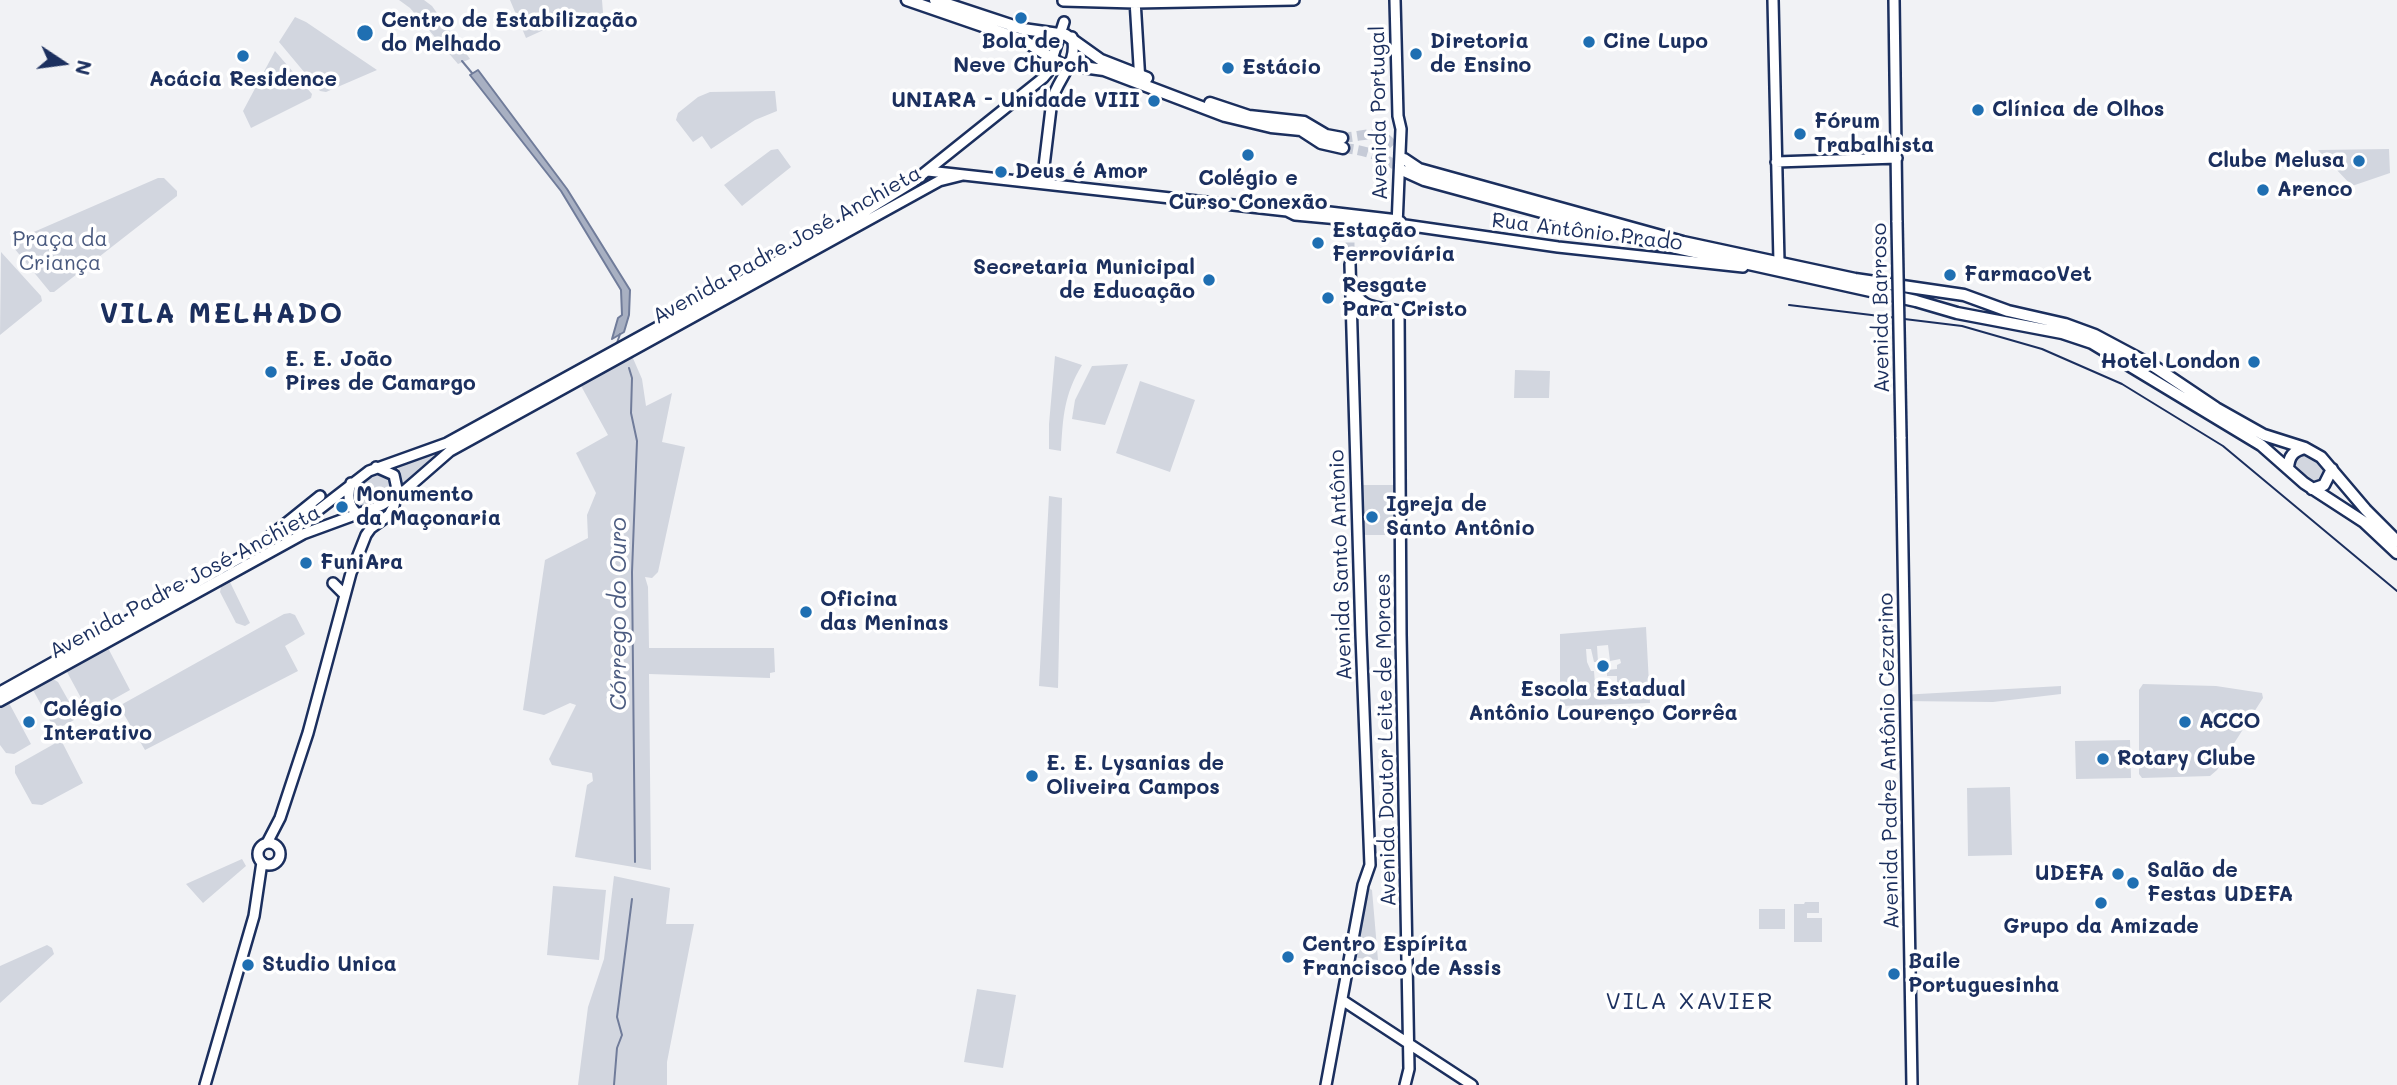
<!DOCTYPE html>
<html>
<head>
<meta charset="utf-8">
<style>
	body { margin:0 }
	#map { position:relative; width:2397px; height:1085px; overflow:hidden; background:#f1f2f5; font-family:Mali,sans-serif }
	canvas { display:block }
	.north { position:absolute; left:28px; top:28px; width:70px; height:70px; -webkit-text-stroke:5px #fff; paint-order:stroke; rotate:103deg; font-size:19px; font-weight:700; line-height:28px; text-align:center; color:#1b2f5e }
	.north::after { content:''; display:block; margin:auto; width:24px; height:32px; background:#1b2f5e; clip-path:polygon(50% 0,100% 100%,50% 72%,0 100%) }
</style>
</head>
<body>
<div id="map">
<canvas width="2397" height="1085"></canvas>
<div class="north">N</div>
</div>
<script>
const ctx = document.querySelector('canvas').getContext('2d');
ctx.lineJoin = 'round';
function fill(path, color) {
  ctx.fillStyle = color;
  ctx.fill(path, 'evenodd');
}
function trace(path, color, width, dash) {
  ctx.strokeStyle = color;
  ctx.lineWidth = width;
  ctx.lineCap = dash ? 'butt' : 'round';
  ctx.setLineDash(dash || []);
  ctx.stroke(path);
}
function label(font, color, halo, rows, align = 'center') {
  ctx.font = font + ' Mali,sans-serif';
  ctx.lineWidth = 7;
  ctx.setLineDash([]);
  ctx.textBaseline = 'middle';
  ctx.strokeStyle = halo;
  ctx.fillStyle = color;
  for (const [text, x, y, turn = 0] of rows) {
    ctx.save();
    ctx.translate(x, y);
    ctx.rotate((+turn || 0) * Math.PI / 180);
    ctx.textAlign = isNaN(turn) ? turn : align;
    if (halo) ctx.strokeText(text, 0, 0);
    ctx.fillText(text, 0, 0);
    ctx.restore();
  }
}
const green = new Path2D(`
	M399,0H424L432,6L470,59L458,64L410,8Z
	M510,0H602L603,13L548,28L526,38Z
	M295,17L306,22L377,70L326,92L320,91L279,42Z
	M275,51L312,94L311,98L251,128L243,111Z
	M775,91L777,111L755,120L711,149L702,136L693,142L676,120L678,113L698,97L710,92Z
	M778,149L791,167L742,206L724,185L771,150Z
	M2389,149L2390,173L2352,186L2318,150Z
	M158,178H164L177,191V196L54,292H50L14,248L13,241Z
	M1,252L41,296L42,301L0,335Z
	M632,356L642,379L646,406L672,393L662,442L685,447L658,572L652,578L645,577L648,587L649,648H774L775,672L770,673V678L649,674L651,870L575,857L587,785L593,781L592,773L552,765L549,759L576,705L570,703L544,715L523,710L545,560L588,538L587,515L596,493L576,453L608,435L580,384Z
	M1055,356L1082,365C1064,395 1063,416 1061,451L1049,449V424Z
	M1128,364L1105,425L1072,419L1075,400L1092,366Z
	M1515,370L1550,371L1549,398H1514Z
	M1140,381L1195,400L1170,472L1116,453Z
	M456,445L400,491L398,462Z
	M2302,453L2324,467L2325,473L2321,479L2311,482C2300,475 2290,471 2294,457Z
	M375,472L388,474C403,497 379,507 358,508L352,497L356,483Z
	M1361,485H1398V535H1362Z
	M1049,496L1062,498L1058,688L1039,686Z
	M229,580L250,623L245,626L236,623L220,592L222,583Z
	M290,613L295,615L305,634L285,646L298,671L145,750L119,706L284,614Z
	M1646,627L1650,703L1560,706V634ZM1608,645L1610,661L1620,659L1621,663L1617,665V669L1607,670V676H1617V682L1595,684L1594,671H1591L1587,662L1586,649H1591L1594,662H1598L1597,646Z
	M108,648L130,690L96,709H87L67,672L84,660Z
	M53,679L58,682L76,714L74,720L55,730L33,690Z
	M2143,684L2216,686L2262,693L2263,698L2217,770L2210,776L2142,778L2139,774V690Z
	M2061,686V694L1993,702L1900,701L1901,695Z
	M9,703L31,744L14,754L6,753L0,745V708Z
	M61,740L83,783L42,805L32,804L15,773V766Z
	M2130,740L2131,778L2076,779L2075,741Z
	M2010,787L2012,855L1968,856L1967,788Z
	M242,859L246,866L203,903L186,884Z
	M614,876L670,888L666,924H694L667,1062V1085H578L588,1007L604,959Z
	M553,886L606,890L599,960L547,955Z
	M1367,887L1372,890L1378,960L1358,958L1354,955Z
	M1805,902H1819V913H1807V918H1822V942H1794V904H1804Z
	M1759,909H1785V929H1759Z
	M47,945L52,948L54,954L0,1003V966Z
	M977,989L1016,995L1003,1068L964,1062Z`);
const water = new Path2D(`
	M478,70L567,189L630,290L629,315L624,332L612,339L618,318L622,315L621,290L561,191L470,75Z`);
const stream = new Path2D(`
	M462,61L472,73
	M617,343L620,334
	M629,368L632,378L631,413L637,441L632,572L635,862
	M614,1085L617,1048L622,1035L617,1017L632,899`);
const secondaryTunnel = new Path2D(`
	M1350,229V264`);
const primaryTunnel = new Path2D(`
	M1342,138C1379,134 1378,126 1404,158
	M1343,148C1367,150 1384,157 1403,170`);
const secondary = new Path2D(`
	M1135,0L1140,82
	M1395,0L1398,116L1401,129L1397,226
	M1773,0L1779,262
	M1894,0L1897,222
	M1063,1L1135,3L1294,0
	M1776,162L1897,158
	M928,171L1287,211L1295,215L1405,225L1558,247L1743,267
	M1042,183L1052,100C1058,78 1079,62 1072,37
	M1291,210L1295,208L1398,220L1401,222
	M1351,285C1362,310 1375,306 1399,311L1401,634L1409,1069L1405,1085
	M1901,437L1912,1085
	M351,483C344,506 356,519 378,522
	M269,537L320,496
	M333,583L344,594
	M0,692L299,525L369,471L447,443L845,224L913,182L1043,78L1048,72L1064,22
	M0,701L303,534L382,505L403,492L450,451L939,181L963,175
	M267,843L280,818L308,733L351,573L366,535L371,528L389,515L394,506L397,489L394,475L376,467
	M258 854a11 11 0 1 1 22 0a11 11 0 1 1-22 0Z
	M1342,1000L1472,1085
	M205,1085L254,916L262,862
	M1326,1085L1363,885L1370,865L1361,635L1350,264`);
const primary = new Path2D(`
	M907,0L1023,40L1061,64L1104,70L1225,116L1271,127L1301,130L1321,143L1343,148
	M935,0L1023,29L1066,35L1101,60L1147,78
	M1210,103L1249,116L1304,122L1326,135L1342,138
	M1404,159L1419,169L1683,242L1855,279L1964,295L2008,311L2065,324L2095,335L2155,367L2216,408L2264,435L2305,448L2321,457L2366,510L2397,541
	M1404,171L1424,180L1663,245L1916,301L1957,313L2062,333L2092,343L2261,445L2304,483L2364,522L2397,553
	M2288,468C2289,456 2293,451 2305,448
	M2312,489L2324,485L2332,469`);
const rail = new Path2D(`
	M1789,305L1962,326L2042,349L2122,384L2223,446L2397,591`);
const secondaryBridge = new Path2D(`
	M1897,222L1901,437`);
const markers = [
	[1021,18,7,"#1f6fb2"],
	[365,33,9,"#1f6fb2"],
	[1589,42,7,"#1f6fb2"],
	[1416,54,7,"#1f6fb2"],
	[243,56,7,"#1f6fb2"],
	[1228,68,7,"#1f6fb2"],
	[1154,101,7,"#1f6fb2"],
	[1978,110,7,"#1f6fb2"],
	[1800,134,7,"#1f6fb2"],
	[1248,155,7,"#1f6fb2"],
	[2359,161,7,"#1f6fb2"],
	[1001,172,7,"#1f6fb2"],
	[2263,190,7,"#1f6fb2"],
	[1318,243,7,"#1f6fb2"],
	[1950,275,7,"#1f6fb2"],
	[1209,280,7,"#1f6fb2"],
	[1328,298,7,"#1f6fb2"],
	[2254,362,7,"#1f6fb2"],
	[271,372,7,"#1f6fb2"],
	[342,507,7,"#1f6fb2"],
	[1372,517,7,"#1f6fb2"],
	[306,563,7,"#1f6fb2"],
	[806,612,7,"#1f6fb2"],
	[1603,666,7,"#1f6fb2"],
	[29,722,7,"#1f6fb2"],
	[2185,722,7,"#1f6fb2"],
	[2103,759,7,"#1f6fb2"],
	[1032,776,7,"#1f6fb2"],
	[2118,874,7,"#1f6fb2"],
	[2133,883,7,"#1f6fb2"],
	[2101,903,7,"#1f6fb2"],
	[1288,957,7,"#1f6fb2"],
	[248,965,7,"#1f6fb2"],
	[1894,974,7,"#1f6fb2"]
];
const poiNames = [
	["Centro de Estabilização",381,21],
	["do Melhado",381,45],
	["Bola de",1021,42,"center"],
	["Neve Church",1021,66,"center"],
	["Diretoria",1430,42],
	["de Ensino",1430,66],
	["Cine Lupo",1603,42],
	["Estácio",1242,68],
	["Acácia Residence",243,80,"center"],
	["UNIARA - Unidade VIII",1140,101,"right"],
	["Clínica de Olhos",1992,110],
	["Fórum",1814,122],
	["Trabalhista",1814,146],
	["Clube Melusa",2345,161,"right"],
	["Deus é Amor",1015,172],
	["Colégio e",1248,179,"center"],
	["Curso Conexão",1248,203,"center"],
	["Arenco",2277,190],
	["Estação",1332,231],
	["Ferroviária",1332,255],
	["Secretaria Municipal",1195,268,"right"],
	["de Educação",1195,292,"right"],
	["FarmacoVet",1964,275],
	["Resgate",1342,286],
	["Para Cristo",1342,310],
	["E. E. João",285,360],
	["Pires de Camargo",285,384],
	["Hotel London",2240,362,"right"],
	["Monumento",356,495],
	["da Maçonaria",356,519],
	["Igreja de",1386,505],
	["Santo Antônio",1386,529],
	["FuniAra",320,563],
	["Oficina",820,600],
	["das Meninas",820,624],
	["Escola Estadual",1603,690,"center"],
	["Antônio Lourenço Corrêa",1603,714,"center"],
	["Colégio",43,710],
	["Interativo",43,734],
	["ACCO",2199,722],
	["Rotary Clube",2117,759],
	["E. E. Lysanias de",1046,764],
	["Oliveira Campos",1046,788],
	["Salão de",2147,871],
	["Festas UDEFA",2147,895],
	["UDEFA",2104,874,"right"],
	["Grupo da Amizade",2101,927,"center"],
	["Centro Espírita",1302,945],
	["Francisco de Assis",1302,969],
	["Baile",1908,962],
	["Portuguesinha",1908,986],
	["Studio Unica",262,965]
];
const streetNames = [
	["Avenida Portugal",1379,113,-91],
	["Rua Antônio Prado",1587,232,7],
	["Avenida Padre José Anchieta",787,245,-29],
	["Avenida Barroso",1881,308,-91],
	["Avenida Santo Antônio",1341,565,-92],
	["Avenida Padre José Anchieta",185,582,-28],
	["Avenida Doutor Leite de Moraes",1386,740,-91],
	["Avenida Padre Antônio Cezarino",1889,761,-91]
];
const parkNames = [
	["Praça da",60,240],
	["Criança",60,264]
];
const waterNames = [
	["Córrego do Ouro",619,614,-90]
];
const quarterNames = [
	["VILA XAVIER",1690,1002]
];
const districtNames = [
	["VILA MELHADO",222,314]
];
fill(green, '#d2d6df');
fill(water, '#a8b0c2');
trace(water, '#707c9a', 2);
trace(stream, '#707c9a', 2);
trace(secondaryTunnel, '#c6cbd7', 9, [9, 4.5]);
trace(primaryTunnel, '#c6cbd7', 10, [10, 5]);
trace(secondary, '#1b2f5e', 14);
trace(primary, '#1b2f5e', 15);
trace(secondary, '#fff', 9);
trace(primary, '#fff', 10);
trace(rail, '#1b2f5e', 2);
trace(secondaryBridge, '#1b2f5e', 14, []);
trace(secondaryBridge, '#fff', 9);
for (const [x, y, r, color] of markers) {
  const dot = new Path2D();
  dot.arc(x, y, r, 0, 2 * Math.PI);
  ctx.fillStyle = color;
  ctx.fill(dot);
  trace(dot, '#fff', 2.5);
}
label('bold 21px', '#1b2f5e', '#fff', poiNames, 'left');
label('21px', '#1b2f5e', '#fff', streetNames);
label('21px', '#49597e', '#fff', parkNames);
label('italic 23px', '#4c5c81', '#fff', waterNames);
ctx.letterSpacing = '2px';
label('24px', '#1b2f5e', '#fff', quarterNames);
ctx.letterSpacing = '0px';
ctx.letterSpacing = '2px';
label('bold 28px', '#1b2f5e', '#fff', districtNames);
ctx.letterSpacing = '0px';
</script>
</body>
</html>
